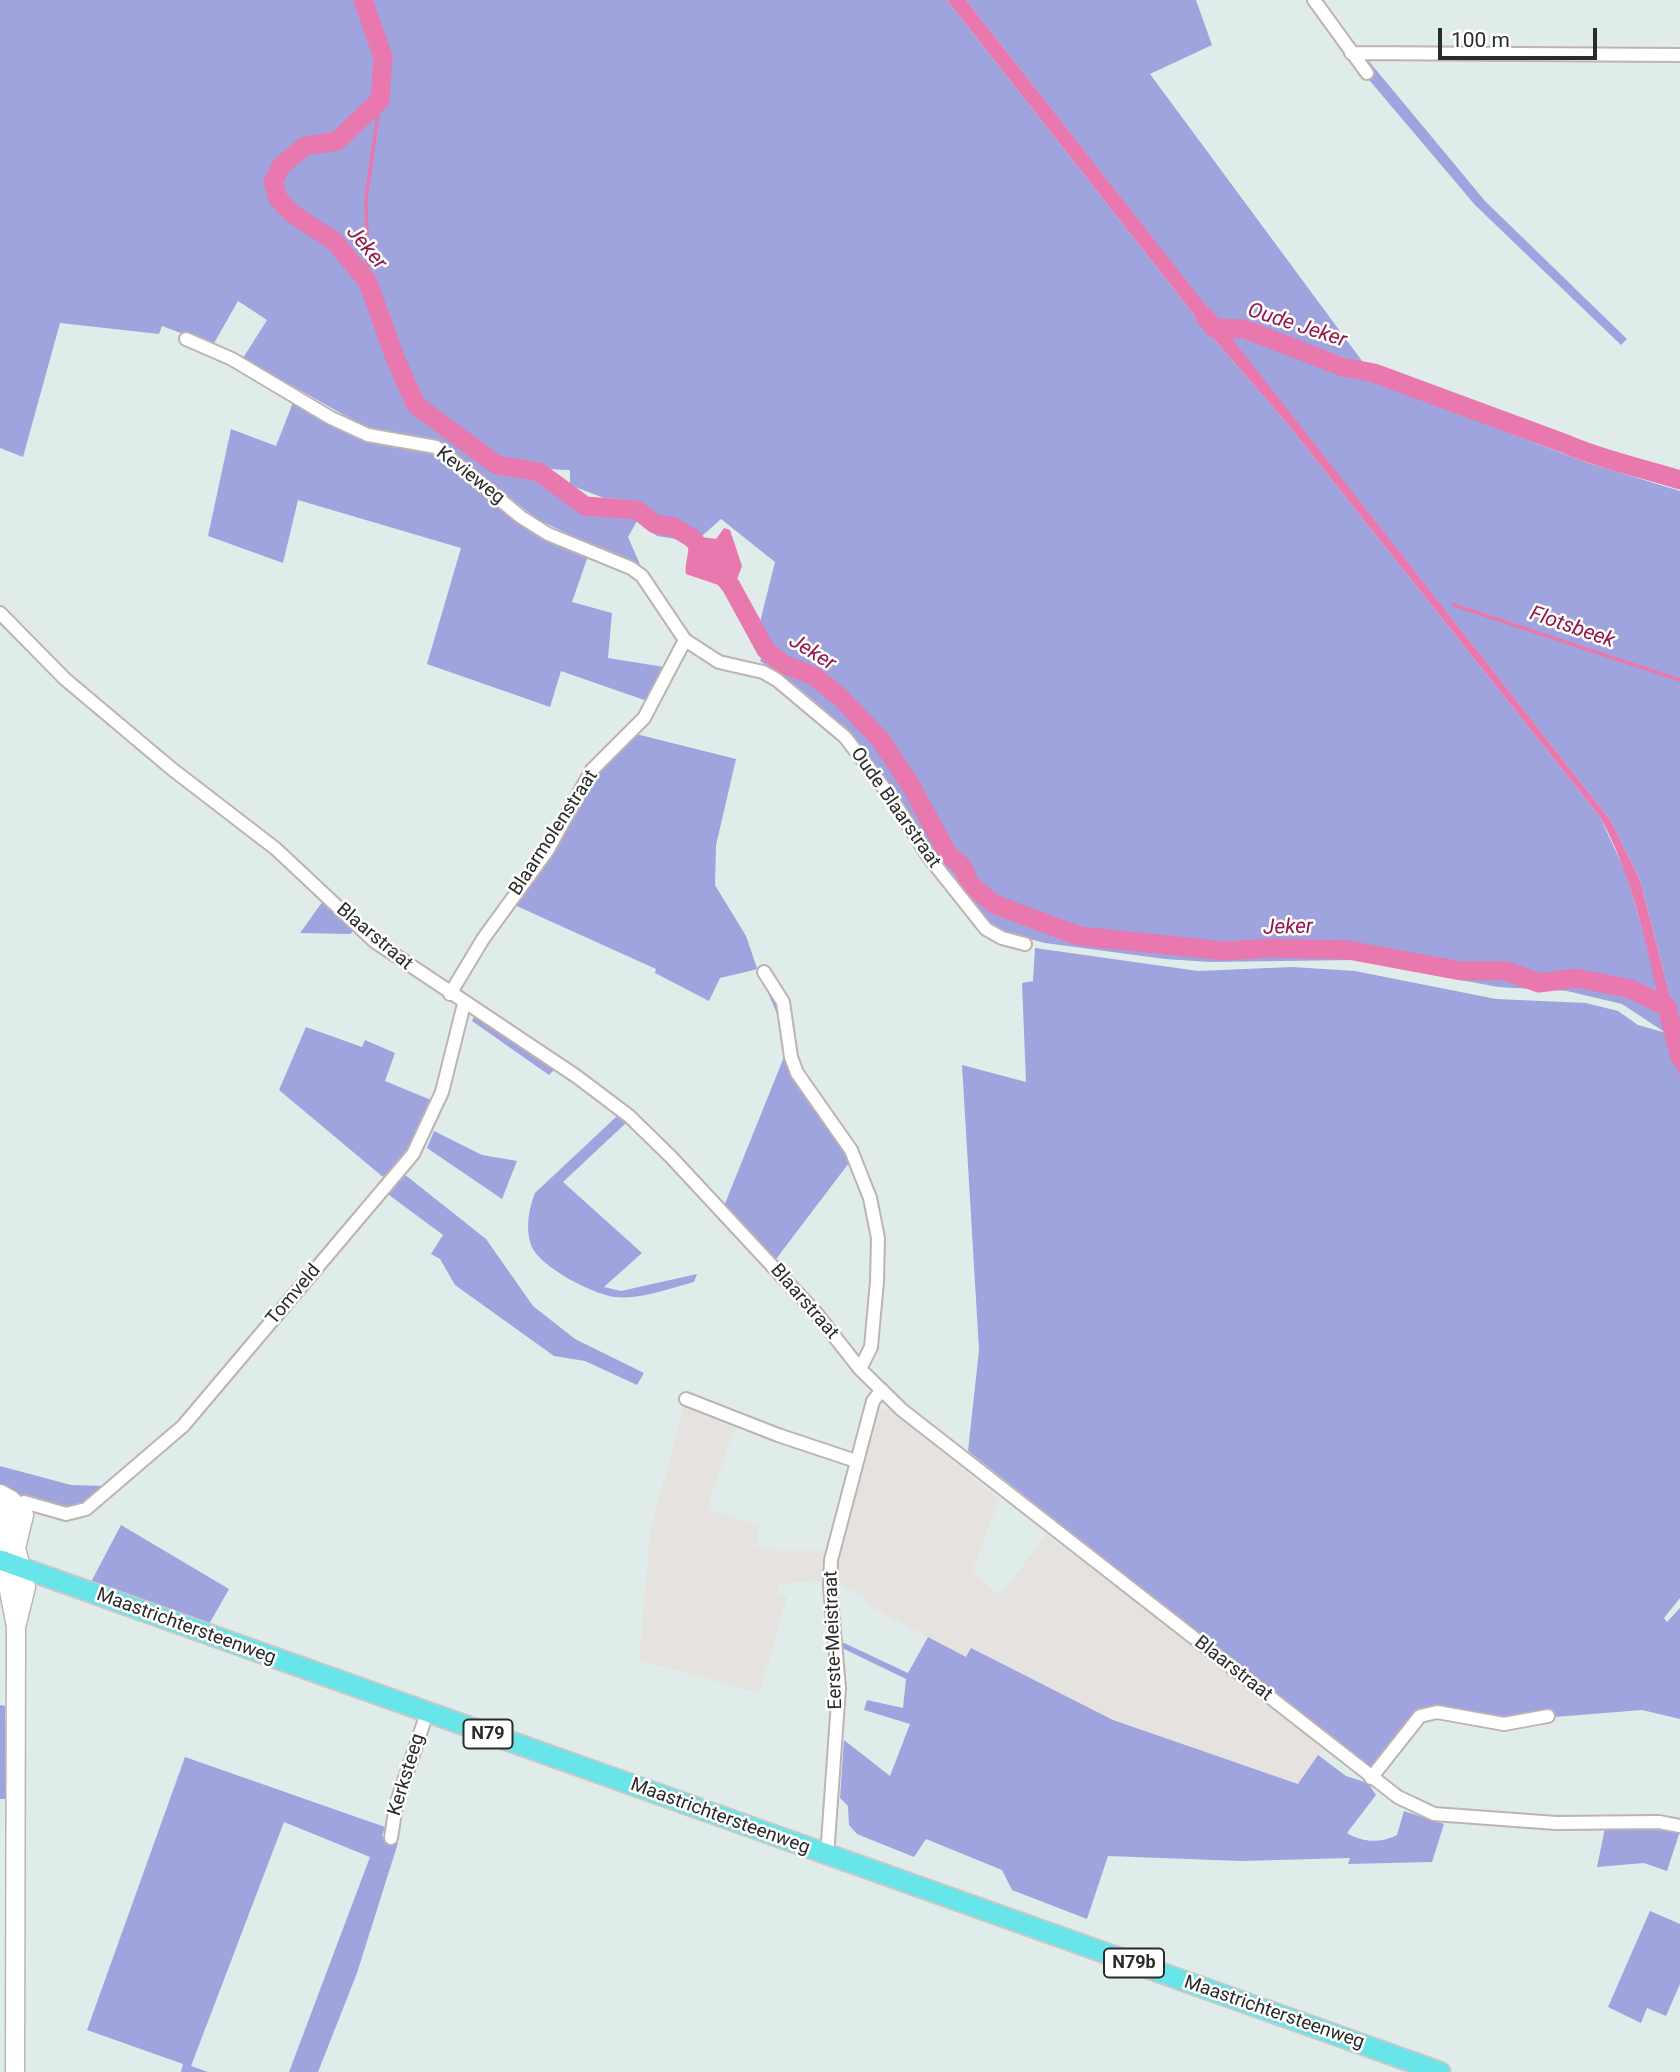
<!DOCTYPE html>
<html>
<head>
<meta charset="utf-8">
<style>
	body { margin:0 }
	#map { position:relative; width:1680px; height:2072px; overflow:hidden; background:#dfecea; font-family:Roboto,sans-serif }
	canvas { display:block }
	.scale { position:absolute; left:1438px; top:28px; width:159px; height:32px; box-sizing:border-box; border:4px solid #2b2b2b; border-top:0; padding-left:9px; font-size:21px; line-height:24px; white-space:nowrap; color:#2b2b2b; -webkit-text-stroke:5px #fff; paint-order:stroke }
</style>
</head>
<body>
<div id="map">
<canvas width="1680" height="2072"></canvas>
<div class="scale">100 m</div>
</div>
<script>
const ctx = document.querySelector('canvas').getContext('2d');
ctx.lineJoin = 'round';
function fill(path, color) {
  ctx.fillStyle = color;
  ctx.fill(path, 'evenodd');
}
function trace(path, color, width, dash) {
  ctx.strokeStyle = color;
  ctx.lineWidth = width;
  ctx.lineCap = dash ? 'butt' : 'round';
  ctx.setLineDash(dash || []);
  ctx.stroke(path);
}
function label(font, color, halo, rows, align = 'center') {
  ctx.font = font + ' Roboto,sans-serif';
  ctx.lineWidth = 5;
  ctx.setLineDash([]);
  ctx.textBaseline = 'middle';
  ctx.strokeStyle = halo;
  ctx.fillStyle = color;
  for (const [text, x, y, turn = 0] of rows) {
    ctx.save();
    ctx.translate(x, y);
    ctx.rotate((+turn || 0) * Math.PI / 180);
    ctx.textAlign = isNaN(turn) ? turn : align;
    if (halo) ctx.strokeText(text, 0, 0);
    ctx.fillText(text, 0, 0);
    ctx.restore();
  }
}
const industrial = new Path2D(`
	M685,1402L736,1423L707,1509L759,1526L756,1546L780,1551H826L824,1580L779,1584L777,1593L787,1597L760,1693L639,1660L650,1533Z
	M888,1408L999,1499L972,1572L1000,1595L1046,1535L1091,1567L1323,1748L1299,1784L1113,1720L972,1649L966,1657L872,1607L866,1598L837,1583L840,1549L876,1412Z`);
const green = new Path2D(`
	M0,0H947L1206,330L1285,421L1600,817L1626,873L1655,973L1680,1077V1598L1664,1618L1667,1622L1680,1608V1719L1642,1710L1504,1721L1433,1706L1415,1712L1371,1769L968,1451L979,1350L962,1065L1026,1082L1022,983L1033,981L1035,948L1198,971L1292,967L1355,971L1496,999L1586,1003L1618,1011L1638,1025L1666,1033L1622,1004L1567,991L1498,987L1354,960L1210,962L1165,959L1045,943L1002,932L986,923L934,855L899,799L843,727L811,698L760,661L769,644L760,622L775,562L721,519L702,536L690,532L685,537L688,541L657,536L637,521L628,537L642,569L537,519L445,447C418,435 388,436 360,424L243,358L267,320L238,301L213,345L162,326L159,334L60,323L23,457L0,448ZM497,461C522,463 545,470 570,470V485L604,498L638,501L635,518L610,517L601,501L574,493H555L542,480L521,471H499Z
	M966,0H1196L1212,45L1150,74L1365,365L1245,321L1220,324Z
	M1367,59L1485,201L1627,339L1621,345L1475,205L1359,68Z
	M1227,333L1265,339L1341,373L1365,378L1588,463L1680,491V1036L1640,880L1611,821Z
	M294,400L334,425L429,449L588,556L572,602L612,613L608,658L664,667L647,701L561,671L550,707L427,664L461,548L298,500L283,563L208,536L231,429L276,446Z
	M636,734L736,759L716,845L715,885L746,936L757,968L781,1006L788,1059L852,1159L776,1259L724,1206L784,1057L783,1028L758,969L720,978L709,1001L655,973L656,969L510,903L599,771Z
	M323,901L355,930L350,934L300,933Z
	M474,1017L555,1069L549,1075L472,1021Z
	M306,1027L362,1047L365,1040L395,1053L385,1081L431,1100L412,1147L383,1177L279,1090Z
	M617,1116L626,1123L563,1182L642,1253L604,1287L621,1291L697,1274L694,1282C670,1288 640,1300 615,1297C593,1294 539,1267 531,1245C525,1228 529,1208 535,1193Z
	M434,1131L482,1155L517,1161L502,1199L427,1148Z
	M404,1174L486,1239L533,1306L575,1339L644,1373L637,1385L585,1361L554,1356L455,1285L440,1259L431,1254L443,1235L385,1192Z
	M0,1466L71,1485L105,1486L85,1503L68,1508L0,1490Z
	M121,1525L229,1589L208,1626L91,1582Z
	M928,1637L966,1657L971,1648L1113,1720L1298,1784L1318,1755L1346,1776L1368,1783L1376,1795L1347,1833C1363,1843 1382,1843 1397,1835L1404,1811L1444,1824L1432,1862L1348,1864L1350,1858L1241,1861L1108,1856L1087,1919L1012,1890L1002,1870L926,1839L914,1857L857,1834L849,1825L848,1806L840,1798L844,1740L890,1776L910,1724L864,1710L867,1700L903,1708L906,1679L842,1648V1642L908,1673Z
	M0,1705L5,1706L6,1799H0Z
	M185,1757L385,1827L382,1836L398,1843L357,1973L318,2072H289L370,1857L284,1822L191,2066L208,2072H181L183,2064L87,2030Z
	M1605,1828L1680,1831L1667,1871L1644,1863L1597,1867Z
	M1650,1911L1680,1924V1984L1666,2016L1647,2008L1641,2023L1608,2007Z`);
const water = new Path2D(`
	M947,0H966L1611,821L1640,880L1680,1036V1077C1651,990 1645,898 1600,817L1285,421L1206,330Z
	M724,528L730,530L742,566L736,582L727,588L686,574C684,561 693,548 685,537L690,532L694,536L716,539Z
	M737,584L768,644L760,648L727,593Z`);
const stream = new Path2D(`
	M368,282L366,199L380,100
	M1454,605L1680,680`);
const river = new Path2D(`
	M363,0L383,57L380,100L337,141L305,146L282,165L273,182L278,199L294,215L334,241L368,282L395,358L416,405L497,465L539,472L585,506L637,510L655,524L674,527L693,539L731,586L766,650L783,664L814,676L840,697L880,739L910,784L948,854L962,866L971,885L994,904L1079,936L1226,951L1268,948L1348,950L1461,971H1506L1539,983L1576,978L1631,989L1667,1007L1680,1058
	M1205,317L1214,328L1244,329L1343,367L1374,373L1566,444C1602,460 1642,468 1680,480`);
const street = new Path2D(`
	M1314,0L1367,73
	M1351,53L1680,55
	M186,339L232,359L331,418L368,435L436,447L521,517L548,534L631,568L642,576L685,640L719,662L763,672L777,680L845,737L890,796L928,856L986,929L1002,938L1025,944
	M0,613L65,679L172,769L276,849L374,941L576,1076L629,1116L671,1157L816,1313L860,1369L902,1410L1398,1797L1434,1814L1556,1823L1659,1822L1680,1826
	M764,972L783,1002L791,1057L797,1073L851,1150L870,1198L878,1238L877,1281L871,1347L860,1369
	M450,994L483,939L547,851L592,770L644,718L685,640
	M686,1399L778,1435L856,1461
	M12,1509L24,1502L66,1514L86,1509L183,1426L413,1154L442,1092L464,1004
	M1371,1778L1420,1716L1437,1712L1504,1724L1548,1716
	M391,1838L396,1805L427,1713
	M827,1856L839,1688L830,1586L831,1560L873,1401L882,1390`);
const secondary = new Path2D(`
	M0,1494L11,1500L24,1515L16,1548L26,1587L17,1623
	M0,1503L8,1510L0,1546
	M0,1563L7,1580L16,1627L15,2072`);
const primary = new Path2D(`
	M0,1560L1440,2072`);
const shields = [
	[488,1734,49],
	[1134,1963,60]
];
const shieldNames = [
	["N79",488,1734],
	["N79b",1134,1963]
];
const streetNames = [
	["Kevieweg",470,476,38],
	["Oude Blaarstraat",895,808,55],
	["Blaarmolenstraat",554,833,-57],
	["Blaarstraat",374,937,40],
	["Tomveld",294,1295,-50],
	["Blaarstraat",804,1302,49],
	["Maastrichtersteenweg",186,1627,20],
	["Eerste-Meistraat",834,1640,-92],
	["Blaarstraat",1233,1669,38],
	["Kerksteeg",407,1775,-73],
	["Maastrichtersteenweg",720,1817,20],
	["Maastrichtersteenweg",1274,2013,19]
];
const waterNames = [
	["Jeker",366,248,50],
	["Oude Jeker",1297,326,18],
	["Flotsbeek",1572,628,19],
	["Jeker",812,653,32],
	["Jeker",1288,928,-1]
];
fill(industrial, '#e5e2df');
fill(green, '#9fa4df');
fill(water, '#e878ad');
trace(stream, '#e878ad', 3.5);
trace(river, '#e878ad', 19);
trace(street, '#beb3b2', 16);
trace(secondary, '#beb3b2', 21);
trace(primary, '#c8c8c8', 23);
trace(street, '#fff', 12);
trace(secondary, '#fff', 18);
trace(primary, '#68e5e8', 19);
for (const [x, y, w] of shields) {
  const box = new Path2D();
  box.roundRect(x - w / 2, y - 14.5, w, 29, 5);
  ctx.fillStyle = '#fff';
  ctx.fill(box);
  trace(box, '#2b2b2b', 2);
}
label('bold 18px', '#2b2b2b', null, shieldNames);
label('19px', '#2b2b2b', '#fff', streetNames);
label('italic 21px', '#951648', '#fff', waterNames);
</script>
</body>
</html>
